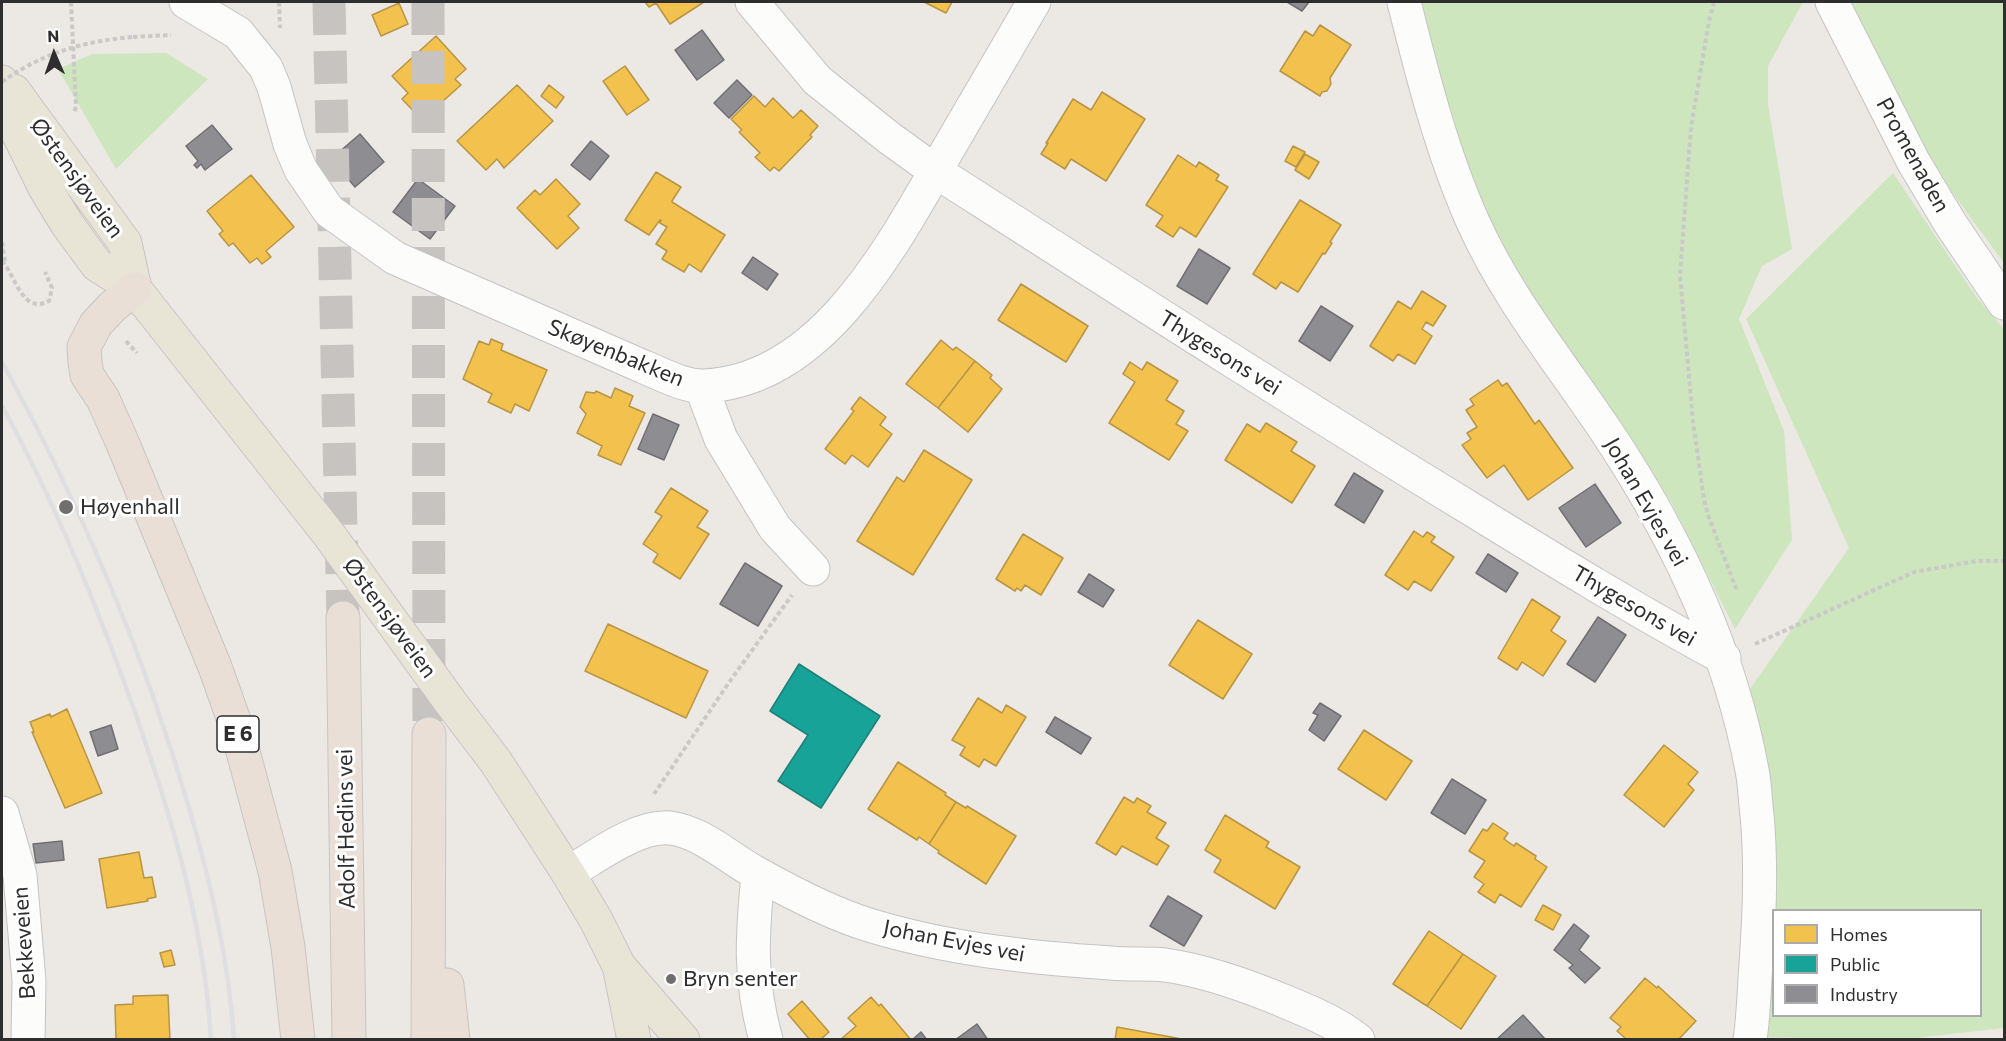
<!DOCTYPE html>
<meta charset="utf-8">
<style>
body{margin:0}
#map{position:relative;width:2006px;height:1041px;overflow:hidden;background:#ece8e4;font-family:Commissioner,sans-serif}
canvas{display:block}
.frame{position:absolute;inset:0;border:3px solid #2e2e2e;pointer-events:none}
.legend{position:absolute;left:1772px;top:909px;width:210px;height:108px;box-sizing:border-box;background:#fff;border:2px solid #ababab;margin:0;padding:8px 10px;list-style:none;font-size:18px;color:#2e2e2e}
.legend li{display:flex;align-items:center;gap:12px;height:30px}
.legend b{width:30px;border:2px solid #ababab}
.north{position:absolute;left:24px;top:24px;width:60px;height:60px;-webkit-text-stroke:4px #fff;paint-order:stroke;rotate:358deg;font-size:16px;font-weight:700;line-height:24px;text-align:center;color:#2e2e2e}
.north::after{content:'';display:block;margin:auto;width:21px;height:27px;background:#2e2e2e;clip-path:polygon(50% 0,100% 100%,50% 72%,0 100%)}
</style>
<div id="map">
<canvas width="2006" height="1041"></canvas>
<div class="frame"></div>
<ul class="legend">
<li><b style="height:16px;background:#f2c14e"></b>Homes</li>
<li><b style="height:16px;background:#17a398"></b>Public</li>
<li><b style="height:16px;background:#8d8d92"></b>Industry</li>
</ul>
<div class="north">N</div>
</div>
<script>
const context = document.querySelector('canvas').getContext('2d');
context.lineJoin = 'round';
function fillPath(path, color) {
  context.fillStyle = color;
  context.fill(path, 'evenodd');
}
function stroke(path, color, width, dash) {
  context.strokeStyle = color;
  context.lineWidth = width;
  context.lineCap = dash ? 'butt' : 'round';
  context.setLineDash(dash || []);
  context.stroke(path);
}
function label(font, color, halo, rows, align = 'center') {
  context.font = font + ' Commissioner,sans-serif';
  context.lineWidth = 6;
  context.setLineDash([]);
  context.textBaseline = 'middle';
  context.strokeStyle = halo;
  context.fillStyle = color;
  for (const [text, x, y, turn = 0] of rows) {
    context.save();
    context.translate(x, y);
    context.rotate((+turn || 0) * Math.PI / 180);
    context.textAlign = isNaN(turn) ? turn : align;
    if (halo) context.strokeText(text, 0, 0);
    context.fillText(text, 0, 0);
    context.restore();
  }
}
const green = new Path2D(`
 M1420 2H1803L1768 66V104L1792 249 1762 266 1739 319 1784 431 1792 540 1735 629 1671 502 1599 394 1545 321 1465 175Z
 M1843 2H2004V263L1926 157Z
 M166 53 208 79 116 169 58 69 92 54Z
 M1893 173 1977 298 2004 329V1028L1898 1040 1756 1037 1738 706 1849 548 1746 319ZM1774 910H1980V1016H1774Z`);
const homes = new Path2D(`
 M645 2H704L670 24 656 3 649 7Z
 M924 2H952L946 13Z
 M399 3 408 24 381 36 372 15Z
 M1320 25 1351 45 1330 78 1331 84 1327 91 1322 92 1320 96 1280 71 1305 31 1313 36Z
 M436 36 466 69 455 79 461 85 422 120 402 99 408 93 392 76Z
 M625 66 649 100 627 115 603 81Z
 M517 85 553 121 504 168 497 159 486 170 457 141Z
 M549 85 564 97 556 108 541 96Z
 M1102 92 1145 119 1106 181 1071 159 1065 169 1041 154 1048 143H1046L1073 99 1091 110Z
 M754 96 765 107 773 98 793 118 801 110 818 126 810 135 812 137 779 171 774 167 770 171 755 157 760 153 739 132 742 130 731 119Z
 M1293 146 1305 152 1296 167 1285 161Z
 M1305 154 1319 162 1309 179 1295 170Z
 M1178 155 1196 167 1199 162 1219 175 1216 180 1228 187 1196 237 1180 227 1173 237 1156 226 1163 216 1146 205Z
 M656 172 681 187 672 201V202L725 235 701 272 689 264 684 272 662 259 667 251 656 244 667 227 660 223 661 220H660L649 235 625 220Z
 M251 175 294 227 266 251 271 257 262 264 257 258 250 263 233 243 229 246 219 234 223 231 207 211Z
 M556 179 580 204 568 216 579 228 557 249 517 208 535 190 540 195Z
 M1300 200 1341 225 1330 242 1332 243 1325 254 1323 253 1298 292 1281 282 1276 289 1253 274Z
 M1021 284 1088 326 1066 362 998 320Z
 M1422 291 1446 306 1433 326 1426 322 1422 329 1432 336 1415 364 1398 354 1393 361 1370 346 1398 301 1411 309Z
 M491 339 503 344 501 350 547 370 529 411 515 404 511 413 488 402 492 394 463 379 479 341 489 345Z
 M941 340 953 350 956 347 975 361 938 408 906 384Z
 M975 361 992 375 990 378 1002 389 968 432 938 408Z
 M1130 362 1142 370 1147 362 1178 381 1166 400 1184 411 1176 424 1188 431 1169 460 1109 423 1135 382 1123 374Z
 M1498 380 1502 386 1507 383 1535 424 1539 420 1573 468 1528 500 1504 465 1487 478 1462 445 1471 439 1467 433 1477 427 1466 410 1474 405 1470 399Z
 M615 388 633 396 629 406 645 413 621 465 598 455 602 446 577 433 586 414 580 407 586 392 595 393 596 391 611 398Z
 M860 397 886 417 880 425 892 434 868 467 852 455 845 464 825 449 854 411 851 409Z
 M1266 423 1297 442 1291 451 1315 466 1292 503 1225 460 1247 424 1260 432Z
 M924 450 972 480 913 575 857 541 897 477 904 482Z
 M671 488 708 511 697 527 709 534 680 579 653 562 658 554 643 544 662 516 655 512Z
 M1414 531 1423 537 1427 532 1435 537 1431 542 1454 557 1431 591 1414 581 1408 590 1385 575Z
 M1023 534 1063 558 1041 595 1025 585 1021 591 1017 588 1015 591 996 579Z
 M1532 599 1560 617 1551 631 1566 641 1543 676 1522 662 1517 670 1498 658Z
 M1198 620 1252 654 1223 699 1169 665Z
 M608 624 708 671 686 718 585 671Z
 M978 698 1002 713 1006 705 1026 717 996 766 984 759 979 767 960 755 965 747 952 740Z
 M67 709 102 793 65 808 32 732H34L30 722 50 714 51 717Z
 M1364 730 1412 761 1386 800 1338 769Z
 M1664 745 1698 772 1688 784 1694 790 1664 827 1624 795Z
 M898 762 946 793 945 795 956 802 929 844 919 837 917 840 868 809Z
 M1124 797 1134 803 1137 798 1151 806 1147 812 1166 823 1156 838 1169 846 1157 865 1122 846 1116 855 1096 843Z
 M956 802 966 808 967 806 1016 836 986 884 938 853 939 851 929 844Z
 M1225 815 1269 842 1266 847 1300 867 1275 909 1214 872 1221 860 1205 850Z
 M1493 823 1508 833 1504 839 1514 846 1516 843 1536 856 1535 859 1547 867 1521 907 1500 894 1495 903 1478 892 1484 884 1474 877 1485 861 1469 851 1483 829 1487 831Z
 M139 852 144 878 152 877 156 897 147 899 148 901 107 908 99 859Z
 M1543 905 1561 915 1553 930 1535 920Z
 M1429 931 1463 954 1427 1006 1393 984Z
 M171 950 175 965 164 967 160 953Z
 M1463 954 1496 976 1461 1029 1427 1006Z
 M1645 978 1657 988 1658 986 1696 1021 1678 1040H1624L1625 1038 1617 1031 1621 1027 1610 1018Z
 M168 995 170 1040H108L116 1039 115 1005 133 1004V996Z
 M871 997 879 1006 881 1004 911 1040H840L856 1026 848 1018Z
 M802 1001 829 1032 820 1040H810L788 1014Z
 M1117 1027 1187 1040H1115Z`);
const public = new Path2D(`
 M799 664 880 716 821 808 778 781 808 735 770 711Z`);
const industry = new Path2D(`
 M1287 2H1309L1302 11Z
 M702 30 724 60 697 80 675 50Z
 M737 80 752 95 729 118 714 103Z
 M212 125 232 149 205 170 201 164 197 168 194 165 198 161 186 146Z
 M360 134 384 162 355 187 331 159Z
 M591 141 609 156 590 180 571 165Z
 M418 179 455 206 430 239 393 212Z
 M1199 249 1230 268 1207 304 1177 286Z
 M753 257 778 274 767 290 742 273Z
 M1321 306 1353 326 1330 361 1299 341Z
 M653 414 679 425 664 460 638 449Z
 M1354 473 1383 491 1364 523 1335 505Z
 M1595 484 1621 523 1586 547 1559 508Z
 M1488 554 1518 573 1506 592 1476 573Z
 M745 563 782 586 758 626 720 604Z
 M1089 574 1114 590 1103 607 1078 592Z
 M1598 617 1626 635 1595 682 1567 664Z
 M1320 703 1341 716 1324 741 1309 730 1318 715 1313 713Z
 M1055 717 1091 738 1081 754 1046 732Z
 M111 725 118 749 98 756 90 732Z
 M1452 779 1486 800 1465 834 1431 813Z
 M62 841 64 860 36 863 33 844Z
 M1168 896 1202 916 1184 946 1150 926Z
 M1574 924 1589 936 1579 950 1600 968 1585 983 1569 968 1573 965 1554 950Z
 M1523 1015 1546 1040H1496Z
 M977 1024 988 1040H955Z
 M921 1032 927 1040H912Z`);
const highwayTunnel = new Path2D(`
 M329 2 343 618
 M428 2 429 734`);
const path = new Path2D(`
 M71 2 76 106 74 114
 M279 2 280 28
 M1714 2 1709 21 1691 127 1680 275 1693 422 1704 499 1708 515 1737 591
 M133 37 171 35
 M2 242 5 263
 M2 261C16 276 22 315 49 301L52 288 45 272
 M126 341 137 353
 M1755 644 1914 572 1977 561H2004
 M654 794 730 681 792 595`);
const minor = new Path2D(`
 M186 2 238 33 266 68 274 87 290 144 301 170 329 211 395 258 644 367C662 374 684 387 704 386 824 381 894 242 947 151 976 101 1005 51 1034 2
 M752 2 817 80 888 137 935 171C1113 285 1290 399 1471 509 1554 560 1637 611 1724 658
 M1404 2C1422 74 1442 153 1473 222 1507 298 1560 362 1606 431 1675 534 1729 647 1752 770 1755 784 1755 800 1757 815 1762 869 1759 923 1755 978 1754 998 1753 1019 1750 1040
 M1832 2 1913 161 1950 223 2004 303
 M701 386 721 439 775 528 813 569
 M2 813 20 875 29 981 28 1040
 M568 873C596 857 637 825 670 828 702 832 730 859 758 874 792 893 833 914 869 925 947 949 1031 958 1111 963 1129 965 1147 963 1165 965 1208 971 1251 987 1291 1004 1315 1014 1338 1024 1358 1040
 M758 875C752 936 749 979 766 1040`);
const major = new Path2D(`
 M2 82 18 133 45 188 67 224 97 265 135 289 330 536 451 703 496 762 568 873 596 920 619 966 683 1040
 M14 91 125 243 135 289
 M620 970 634 1040`);
const highway = new Path2D(`
 M135 289 113 306 96 324 84 347 85 362 87 375 103 399 123 444 215 667 237 729 275 871 288 947 298 1040
 M343 618 349 1040
 M447 985 453 1040
 M428 1040 429 734`);
const rail = new Path2D(`
 M2 362C80 504 144 652 189 808 211 884 229 961 234 1040
 M2 406C50 493 89 586 123 679 165 794 204 916 211 1040`);
const pathBridge = new Path2D(`
 M2 82C42 53 84 41 133 37`);
const markers = [
 [66,507,8,"#706f6e"],
 [671,979,6,"#706f6e"]
];
const shields = [
 [238,734,42]
];
const shieldNames = [
 ["E 6",238,734]
];
const streetNames = [
 ["Promenaden",1913,155,61],
 ["Østensjøveien",77,178,54],
 ["Skøyenbakken",616,353,22],
 ["Thygesons vei",1220,353,32],
 ["Johan Evjes vei",1646,502,60],
 ["Thygesons vei",1634,606,30],
 ["Østensjøveien",390,618,54],
 ["Adolf Hedins vei",346,829,-91],
 ["Johan Evjes vei",954,941,11],
 ["Bekkeveien",24,943,-94]
];
const poiNames = [
 ["Høyenhall",80,507],
 ["Bryn senter",683,979]
];
fillPath(green, '#cee6be');
fillPath(homes, '#f2c14e');
stroke(homes, '#b79544', 1.5);
fillPath(public, '#17a398');
stroke(public, '#1e8078', 1.5);
fillPath(industry, '#8d8d92');
stroke(industry, '#707074', 1.5);
stroke(highwayTunnel, '#c6c3c0', 33, [33, 16]);
stroke(minor, '#c5c4c5', 35);
stroke(major, '#c6c5c4', 35);
stroke(highway, '#c6c5c4', 35);
stroke(path, '#c9c9c8', 4, [4.5, 3]);
stroke(minor, '#fcfcfb', 33);
stroke(major, '#e8e4d6', 33);
stroke(highway, '#eadfd6', 33);
stroke(rail, '#dfdfe1', 4.5);
stroke(pathBridge, '#c9c9c8', 4, [4.5, 3]);
for (const [x, y, r, color] of markers) {
  const dot = new Path2D();
  dot.arc(x, y, r, 0, 2 * Math.PI);
  context.fillStyle = color;
  context.fill(dot);
  stroke(dot, '#fff', 2);
}
for (const [x, y, w] of shields) {
  const box = new Path2D();
  box.roundRect(x - w / 2, y - 18, w, 36, 4.5);
  context.fillStyle = '#fff';
  context.fill(box);
  stroke(box, '#2e2e2e', 1.5);
}
label('bold 21px', '#2e2e2e', null, shieldNames);
label('22px', '#2e2e2e', '#fff', streetNames);
label('22px', '#2e2e2e', '#fff', poiNames, 'left');
</script>
